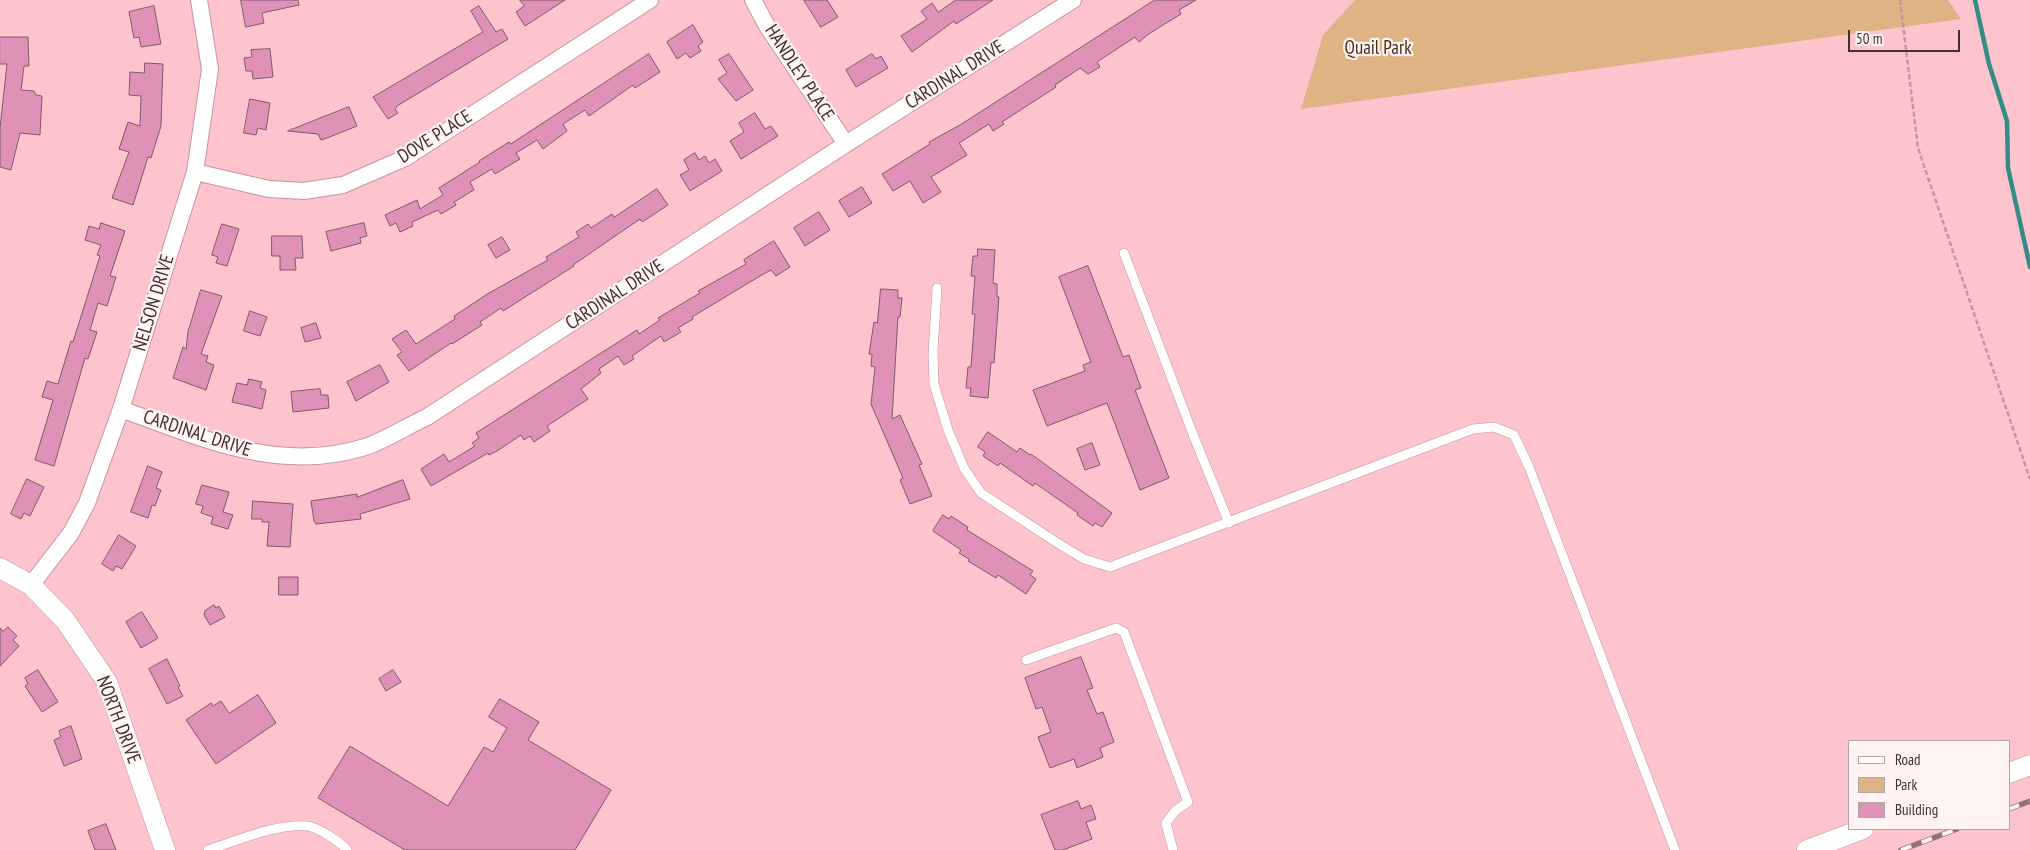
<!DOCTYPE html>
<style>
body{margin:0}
#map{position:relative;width:2030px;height:850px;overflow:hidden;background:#fdc4cd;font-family:"PT Sans Narrow",sans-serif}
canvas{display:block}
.legend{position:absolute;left:1848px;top:740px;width:162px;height:90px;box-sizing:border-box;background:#fff3f4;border:1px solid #b5a5a7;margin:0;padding:6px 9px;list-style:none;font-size:15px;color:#452f33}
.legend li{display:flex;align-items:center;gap:10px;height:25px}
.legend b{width:25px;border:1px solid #b5a5a7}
.scale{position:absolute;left:1848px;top:30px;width:112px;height:22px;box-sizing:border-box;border:2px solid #452f33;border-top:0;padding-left:6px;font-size:15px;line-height:18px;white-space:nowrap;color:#452f33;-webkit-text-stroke:4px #fff3f4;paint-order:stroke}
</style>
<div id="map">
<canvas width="2030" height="850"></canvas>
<ul class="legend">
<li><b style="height:6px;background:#fff"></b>Road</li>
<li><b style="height:14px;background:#dfb485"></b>Park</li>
<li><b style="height:14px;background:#df91b8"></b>Building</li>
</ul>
<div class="scale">50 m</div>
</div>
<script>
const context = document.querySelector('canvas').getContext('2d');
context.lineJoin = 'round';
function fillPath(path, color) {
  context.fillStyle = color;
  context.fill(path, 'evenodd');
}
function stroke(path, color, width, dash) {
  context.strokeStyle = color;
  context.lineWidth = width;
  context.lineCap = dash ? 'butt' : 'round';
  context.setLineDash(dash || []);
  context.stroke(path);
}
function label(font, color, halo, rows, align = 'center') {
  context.font = font + ' "PT Sans Narrow",sans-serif';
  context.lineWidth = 4.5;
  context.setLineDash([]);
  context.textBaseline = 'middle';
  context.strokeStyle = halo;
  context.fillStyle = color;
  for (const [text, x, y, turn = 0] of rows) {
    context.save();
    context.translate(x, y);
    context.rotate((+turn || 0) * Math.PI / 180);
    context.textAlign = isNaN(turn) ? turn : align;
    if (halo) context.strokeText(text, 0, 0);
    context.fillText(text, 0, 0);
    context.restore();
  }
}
const green = new Path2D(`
 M1355 0H1948L1961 19 1301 109 1323 35Z`);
const stream = new Path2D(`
 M1975 0 1989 64 2007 121 2008 168 2030 267`);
const building = new Path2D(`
 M241 0H298L299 5 262 13 264 23 246 27Z
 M520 0H565L525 26 516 12 524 6Z
 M804 0H827L838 17 821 27Z
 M956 0H993L956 24 954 21 912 52 901 36 927 19 921 11 932 3 938 12Z
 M1155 0H1196L1179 10 1181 14 1150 33 1139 42 1135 37 1097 62 1100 67 1088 74 1080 68 1055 85 1056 87 1002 122 1004 124 993 131 989 124 959 143 967 155 931 177 941 192 923 203 910 181 893 191 882 174 930 144 929 142 960 125Z
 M154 6 161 44 141 47 139 37 134 38 129 12Z
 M479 6 496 32 502 29 508 39 397 106 395 109 398 113 388 119 373 97 483 32 471 11Z
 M693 25 703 42 698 46 701 51 690 58 686 53 677 59 667 42Z
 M0 37H28L29 66H24L21 90 34 91 36 95 42 96 40 135 20 133 11 170 0 167V128L7 64H0Z
 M270 49 273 77 253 79 252 71H246L244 58 252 57 251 50Z
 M649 54 660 72 635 88 633 85 589 116 585 110 563 124 567 131 543 149 537 140 516 153 520 159 495 174 492 169 470 182 474 190 454 202 456 205 441 214 438 210 412 222 413 226 400 232 396 223 390 226 385 215 417 200 420 209 443 195 439 188 480 162 479 161 509 142 510 144Z
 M729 54 753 90 736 101 718 79 727 73 719 60Z
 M872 54 876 59 881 56 888 68 856 87 846 70Z
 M145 63 163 64 161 126 151 158 148 157 133 205 112 198 129 152 119 149 128 122 140 126 141 96 129 95 130 72 144 73Z
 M250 99 270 103 266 130 258 128 256 135 244 133Z
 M349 107 357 126 327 138 321 140 318 134 288 131Z
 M755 113 765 129 771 126 778 136 741 159 730 141 744 132 739 123Z
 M695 153 699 160 705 156 709 163 715 159 722 171 690 191 680 175 689 170 684 160Z
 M862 187 872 203 849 217 839 201Z
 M657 189 668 205 642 222 640 219 573 265 574 266 503 311 501 308 480 322 482 325 452 344 451 343 409 371 397 355 402 352 392 339 406 330 416 344 455 319 454 316 489 293 548 260 546 257 579 237 576 232 588 224 591 228 612 214 614 217Z
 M819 212 830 230 805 246 794 228Z
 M101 223 125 231 110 276 116 277 107 306 98 303 90 330 97 332 88 359 85 358 54 466 35 460 53 400 42 397 47 381 58 384 71 341 73 342 100 256 97 255 101 245 85 240 89 226 99 229Z
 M364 223 367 236 360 238 361 243 331 251 326 232Z
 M222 224 239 229 227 266 216 263 218 257 212 255Z
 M272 236H302L303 258H295L296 270H280V256H272Z
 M502 237 510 250 496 258 488 245Z
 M774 241 790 267 776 276 771 270 760 276 692 317 693 319 678 328 681 332 664 342 661 336 632 356 634 359 624 365 618 356 599 369 601 373 581 389 588 399 547 426 550 431 534 442 530 436 524 440 521 435 497 451 489 455 488 453 431 486 421 469 444 454 449 462 475 446 472 443 479 438 476 433 637 330 639 334 660 320 658 318 700 293 698 291 746 264 744 260Z
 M978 249 995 250 993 283 997 284V297H999L994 363 991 362 988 398 970 396 971 388H966L968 367H971L975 314H972L975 276H971L973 256H977Z
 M1088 266 1123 357 1129 355 1141 388 1135 390 1169 478 1140 490 1107 403 1047 426 1033 390 1085 371 1083 365 1091 362 1059 277Z
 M881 289 898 290V298H902L900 317H898L892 419 900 415 922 464 919 465 932 496 910 504 900 480 903 478 871 404 875 367 871 366 872 354H869L874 322 877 323Z
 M201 290 222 296 201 354 208 356 206 362 214 365 206 390 173 378 183 347 186 349 188 332Z
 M250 311 267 317 260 336 244 331Z
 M316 323 321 338 305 342 301 328Z
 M380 365 389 382 356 401 347 382Z
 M249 379 262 382 260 388 266 390 262 409 232 402 237 383 247 385Z
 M320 389 321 395H328L329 408 293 412 291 392Z
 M988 432 1017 452 1020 448 1030 455 1031 454 1112 513 1102 527 1095 523 1093 526 1077 515 1078 513 1035 483 1033 486 1000 463 998 466 983 456 985 452 978 447Z
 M1092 443 1100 465 1085 470 1077 449Z
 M148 466 162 472 156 488 161 490 155 506 152 505 148 518 131 512Z
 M27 479 44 487 30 516 24 513 21 519 11 514Z
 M403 480 410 499 360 514 361 519 316 524 314 521 311 501 357 494V497Z
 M202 485 229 492 223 512 233 515 228 529 211 524 213 517 201 513 203 506 196 504Z
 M253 501 293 504 290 547 267 546 269 522H262V519H252Z
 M943 515 949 519 951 516 968 527 967 530 1033 571 1030 575 1036 579 1026 594 998 575 996 578 968 561 969 559 959 553 961 550 933 531Z
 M119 535 136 546 122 569 116 566 113 571 102 564Z
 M279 577H298V595H279Z
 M214 605 216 608 219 606 225 617 210 625 204 615 205 611Z
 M142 612 158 638 141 648 126 622Z
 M8 627 17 636 13 640 19 646 0 666V628L3 631Z
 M1081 657 1093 688 1087 690 1097 714 1103 712 1114 742 1100 748 1103 757 1077 768 1074 759 1050 768 1038 737 1051 732 1042 707 1036 709 1025 678Z
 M167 659 180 686 178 687 183 696 167 704 149 669Z
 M38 670 58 702 42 712 25 686 28 684 25 678Z
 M393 670 401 682 386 691 379 679Z
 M258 695 276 723 216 764 186 720 211 703 213 706 221 701 229 713Z
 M500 699 539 722 528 740 611 790 575 850H405L318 798 350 746 448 806 484 747 493 752 507 728 489 717Z
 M71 726 82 759 64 766 54 740 61 737 59 731Z
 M1078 801 1081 809 1091 805 1096 819 1086 822 1092 839 1063 850H1055L1041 815Z
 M106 824 116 850H95L88 831Z`);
const path = new Path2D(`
 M1900 0 1918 148 2030 479`);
const service = new Path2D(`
 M1124 253 1194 437 1229 523
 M937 288 933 353 934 384 948 430 964 468 981 493 1059 544 1084 559 1110 567 1473 429 1494 427 1514 435 1529 467 1675 850
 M1026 660 1116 628 1124 632 1188 802 1175 811 1166 823 1173 850
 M208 850C237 841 277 823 307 826 318 827 340 842 347 850`);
const minor = new Path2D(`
 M753 0 767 26 846 144
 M195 172 269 189 304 191 343 185 405 158 650 0
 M121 409C201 438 279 474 365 447 386 440 407 426 427 417L846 144 1073 0
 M31 585 71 533 87 503 121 409 195 172 210 69 199 0`);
const tertiary = new Path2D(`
 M0 568 31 585 65 620 107 682 165 850
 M2009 773 2030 765
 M1807 850 1863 829`);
const rail = new Path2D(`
 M2009 809 2030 801
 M1901 850 1957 829`);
const parkNames = [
 ["Quail Park",1378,49]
];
const streetNames = [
 ["HANDLEY PLACE",799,73,57],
 ["CARDINAL DRIVE",955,75,-32],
 ["DOVE PLACE",435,137,-32],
 ["CARDINAL DRIVE",615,295,-33],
 ["NELSON DRIVE",154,303,-73],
 ["CARDINAL DRIVE",197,434,18],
 ["NORTH DRIVE",118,720,69]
];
fillPath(green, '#dfb485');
stroke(stream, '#338c85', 4.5);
fillPath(building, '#df91b8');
stroke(building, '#83576d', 1);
stroke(service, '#c8939b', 10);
stroke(minor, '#c8939b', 18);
stroke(tertiary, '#c8939b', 21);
stroke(path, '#c4969d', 2.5, [5, 2.5]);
stroke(service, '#fff', 9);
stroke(minor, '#fff', 16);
stroke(tertiary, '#fff', 20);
stroke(rail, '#946f75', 5.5);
stroke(rail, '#fff3f4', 4, [11]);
label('19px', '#462e12', '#fff3f4', parkNames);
label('19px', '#452f33', '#fff3f4', streetNames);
</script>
